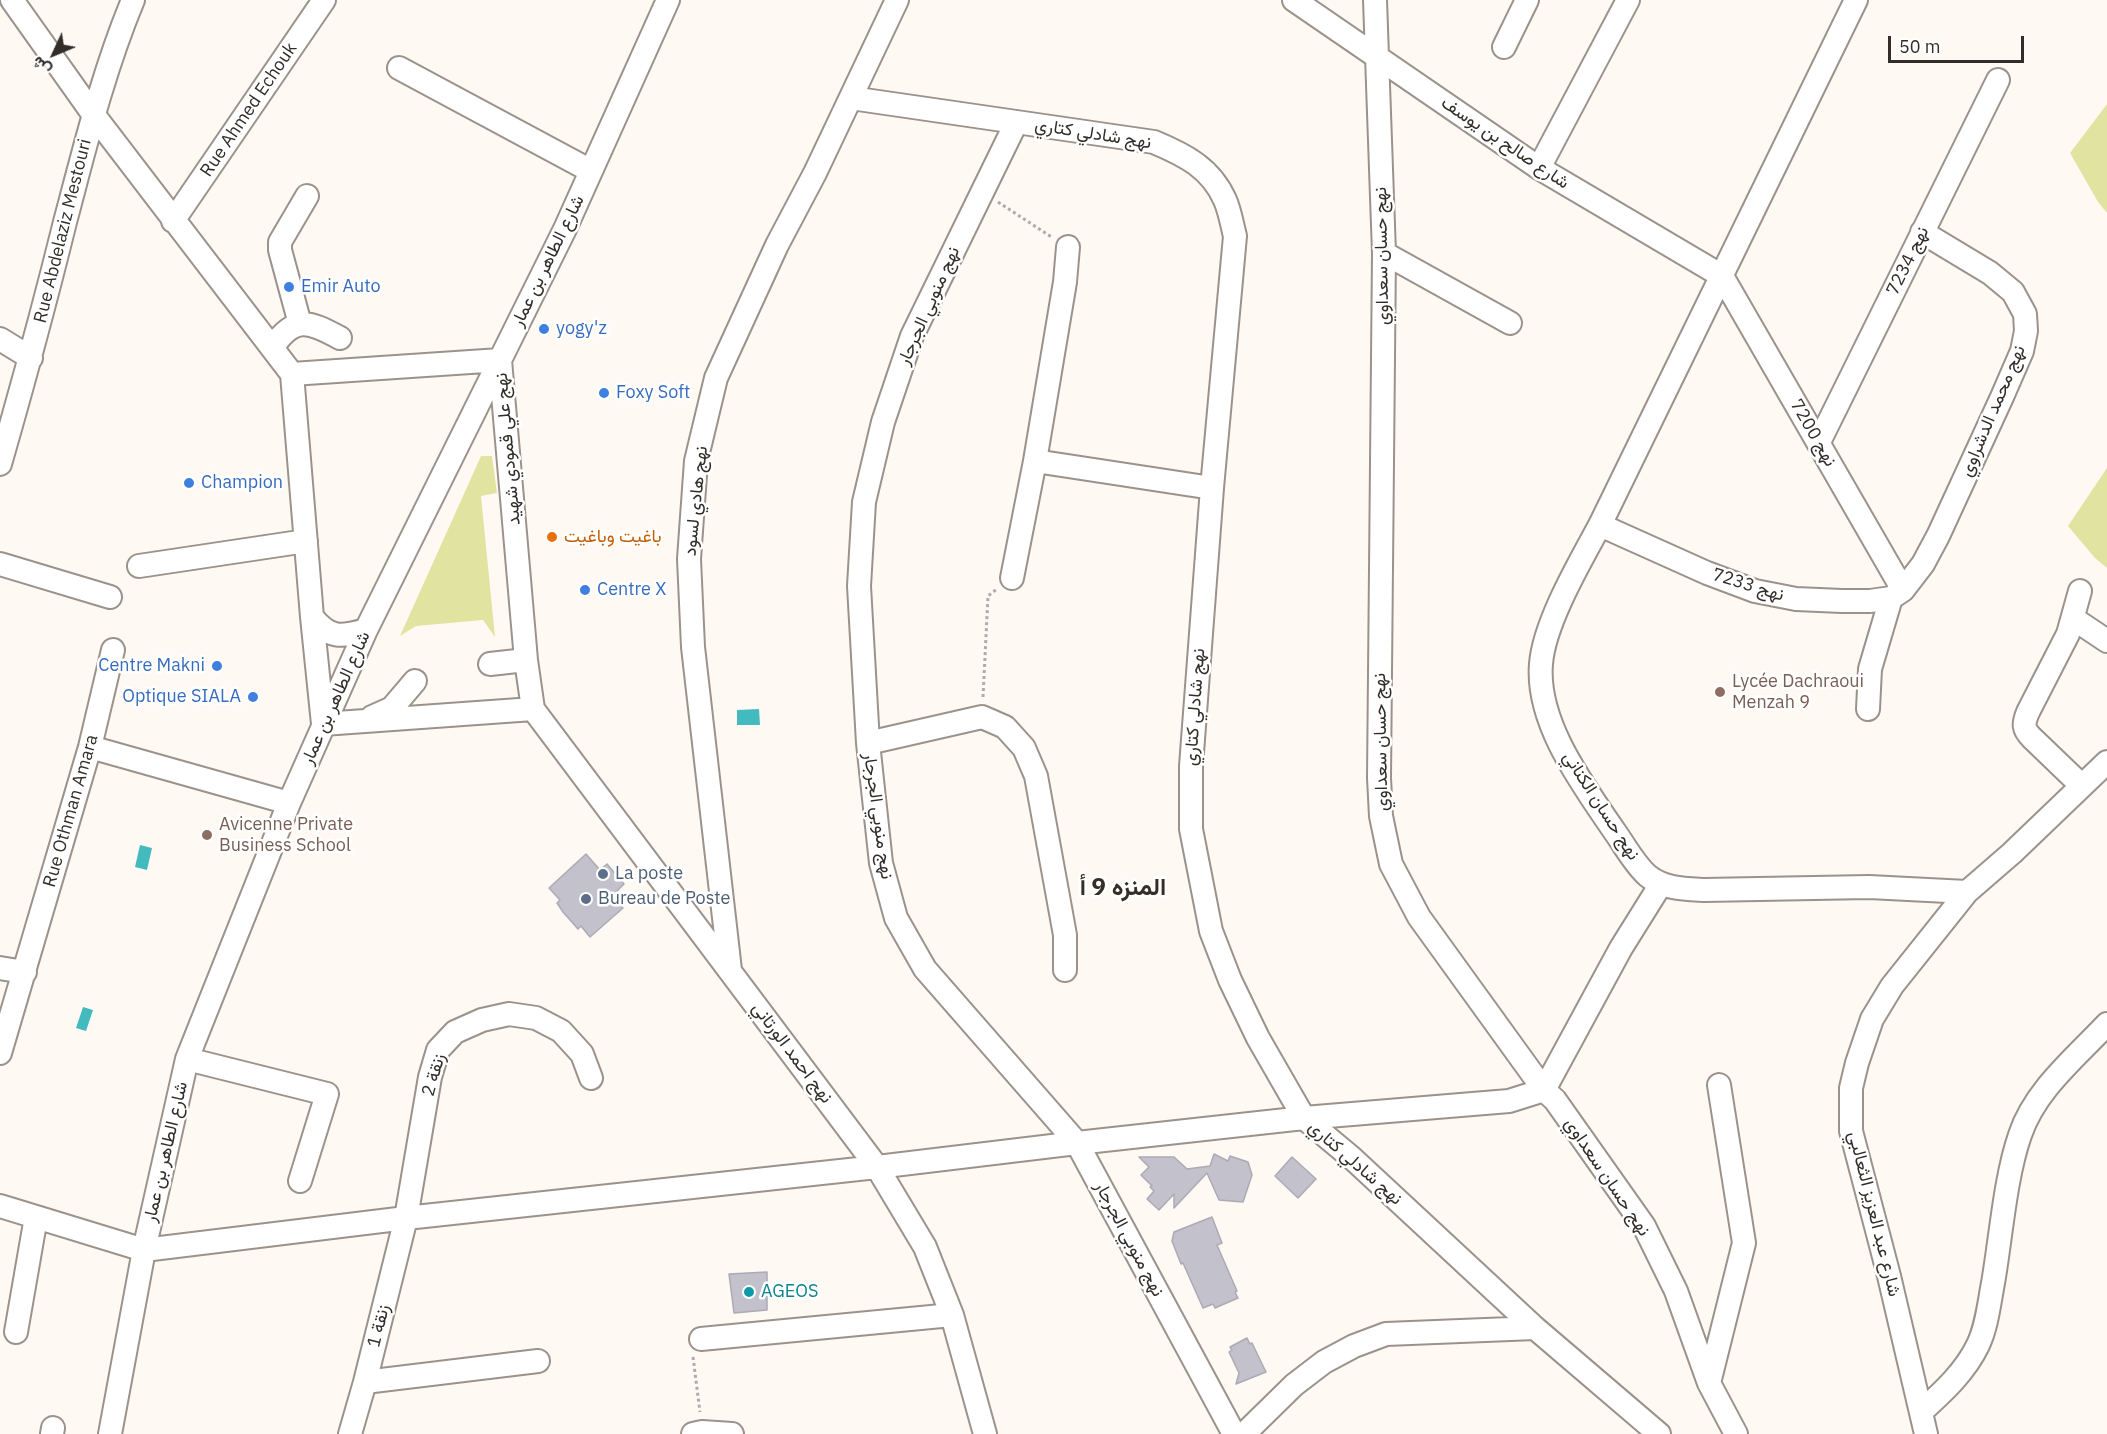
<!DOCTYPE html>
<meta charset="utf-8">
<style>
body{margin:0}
#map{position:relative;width:2107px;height:1434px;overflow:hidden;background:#fff9f4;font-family:"IBM Plex Sans",Vazirmatn,sans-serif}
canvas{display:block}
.north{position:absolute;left:24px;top:24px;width:60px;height:60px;-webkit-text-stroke:4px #fff;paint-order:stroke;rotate:226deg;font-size:16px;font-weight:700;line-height:24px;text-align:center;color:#312d2a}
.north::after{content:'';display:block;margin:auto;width:21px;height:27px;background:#312d2a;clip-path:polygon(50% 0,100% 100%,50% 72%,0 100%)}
.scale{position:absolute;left:1888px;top:36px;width:136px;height:27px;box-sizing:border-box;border:3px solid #312d2a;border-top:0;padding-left:8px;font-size:18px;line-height:21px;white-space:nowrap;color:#312d2a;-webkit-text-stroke:4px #fff;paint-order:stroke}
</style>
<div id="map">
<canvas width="2107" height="1434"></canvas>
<div class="north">ش</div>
<div class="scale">50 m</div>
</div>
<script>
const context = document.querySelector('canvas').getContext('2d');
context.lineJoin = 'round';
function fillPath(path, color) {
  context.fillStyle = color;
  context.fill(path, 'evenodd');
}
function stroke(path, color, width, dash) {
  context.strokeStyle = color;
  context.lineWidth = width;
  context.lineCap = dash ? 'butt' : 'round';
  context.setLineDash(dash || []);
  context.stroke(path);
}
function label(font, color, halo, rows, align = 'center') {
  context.font = font + ' "IBM Plex Sans",Vazirmatn,sans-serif';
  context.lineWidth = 5;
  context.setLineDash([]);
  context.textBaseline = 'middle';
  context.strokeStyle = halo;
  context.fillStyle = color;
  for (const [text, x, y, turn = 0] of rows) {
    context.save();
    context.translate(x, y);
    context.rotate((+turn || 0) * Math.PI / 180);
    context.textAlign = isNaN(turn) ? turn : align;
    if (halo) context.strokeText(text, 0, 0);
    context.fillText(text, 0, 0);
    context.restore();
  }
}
const green = new Path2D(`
 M2107 104V213L2098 202 2070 153Z
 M481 456H492L497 493 481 496 495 637 483 620 416 626 400 636Z
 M2107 468V568L2095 558 2068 526Z`);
const water = new Path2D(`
 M759 709 760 725H737V710Z
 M140 845 152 848 147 870 135 867Z
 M83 1007 93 1010 86 1031 76 1028Z`);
const building = new Path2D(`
 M586 854 600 870 607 864 624 884 616 892 620 896 615 900 623 908 590 937 581 926 578 929 563 912 557 903 560 900 549 888Z
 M1214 1154 1228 1161 1230 1156 1248 1162 1252 1175 1243 1202 1219 1200 1207 1173 1174 1208V1194L1159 1210 1147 1199 1154 1191 1150 1187 1152 1186 1141 1175 1149 1167 1139 1157H1174L1187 1169 1210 1166Z
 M1292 1157 1316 1179 1298 1198 1275 1176Z
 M1212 1217 1222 1243 1217 1245 1237 1291 1235 1292 1238 1298 1215 1308 1213 1304 1203 1308 1183 1263 1181 1264 1172 1241 1174 1232Z
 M767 1272V1310L734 1313 729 1274Z
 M1247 1338 1250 1344 1252 1343 1266 1372 1236 1384 1239 1373 1229 1352 1232 1350 1230 1347Z`);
const path = new Path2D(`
 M998 202 1053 238
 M983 697 988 596 997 589
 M693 1357 700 1412`);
const minor = new Path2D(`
 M12 0 93 114 292 374 312 617 323 724 533 709
 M1294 0 1539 168 1722 276 1903 590
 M1375 0 1384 253 1379 778 1381 816 1391 864 1419 917 1544 1090 1555 1100 1644 1226 1676 1291 1709 1383 1736 1434
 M1856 0 1600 525C1580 562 1544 623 1541 664 1536 723 1583 785 1615 832 1625 846 1635 865 1648 876 1664 889 1685 889 1704 890L1869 887 1967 892
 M1504 47 1527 0
 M399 68 591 171
 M851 98 1154 142C1185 155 1211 168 1225 200 1230 211 1232 225 1235 236L1212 488 1191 766V829L1211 931 1230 980 1258 1038 1304 1118 1352 1158 1535 1328 1659 1434
 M1016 123 912 336 883 422 864 502 859 586 868 743 881 863 896 918 925 969 1077 1143 1234 1434
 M1539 168 1628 0
 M173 221 324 0
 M1384 253 1510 323
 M300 324 280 250V242L307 196
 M0 339 31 358
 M272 348C294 315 309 321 340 338
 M292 374 500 360 526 660 533 709 877 1167 925 1247 952 1315 985 1434
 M1819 442 1998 80
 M1035 461 1212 488
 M0 464C23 384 45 303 65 222 85 147 103 72 133 0
 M1600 525 1707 573 1755 591 1796 599 1842 601H1870L1891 598 1903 590 1923 564 1938 536 2002 397 2022 351 2026 331 2025 314 2013 292 1990 273 1922 232
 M0 564 110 597
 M139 566 306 541
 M1012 578 1035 461 1065 282 1068 247
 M2080 591 2068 634 2028 712C2023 724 2023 729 2032 738L2082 786
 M312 617C330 639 340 637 366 630
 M2074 619 2107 641
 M490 664 526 660
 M1868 709 1870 669 1891 598
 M372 717 392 708 415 681
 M868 743 982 717 1005 727 1024 748 1036 776 1065 935V970
 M90 747 289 803
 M0 968 25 972
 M730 970 693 647 689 559 696 461 716 378 777 245 815 173 897 0
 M0 1053 90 747 113 650
 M187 1059 327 1094 300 1181
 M0 1206 144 1250 406 1218 877 1167 1077 1143 1304 1118 1509 1101 1544 1090 1621 948 1661 884
 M16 1332 36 1217
 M701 1339 952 1315
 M365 1382 538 1361
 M1709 1383 1744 1243 1719 1085
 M1922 1411C1943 1392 1965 1372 1978 1345 1987 1326 1989 1304 1993 1283 2001 1237 2005 1178 2020 1135 2035 1090 2076 1057 2107 1024
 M52 1434 53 1428
 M110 1434 144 1250 187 1059 289 803 366 630 565 229 668 0
 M350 1434 365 1382 406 1218 430 1077 438 1050 455 1032 482 1020 509 1014 536 1018 561 1031 582 1054 591 1078
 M693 1434 702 1432 732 1434
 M1244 1434 1294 1385 1324 1362 1354 1346 1386 1334 1535 1328
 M1926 1434 1889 1276 1851 1131V1088L1857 1063 1872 1019 1892 986 1967 892 2012 853 2107 762`);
const markers = [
 [289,287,6,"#3f7fe0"],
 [544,329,6,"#3f7fe0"],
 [604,393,6,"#3f7fe0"],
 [189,483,6,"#3f7fe0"],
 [552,537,6,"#e8710a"],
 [585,590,6,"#3f7fe0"],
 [217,666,6,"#3f7fe0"],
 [1720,692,6,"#8d6e63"],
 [253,697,6,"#3f7fe0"],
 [207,835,6,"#8d6e63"],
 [603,874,6,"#5c6f8a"],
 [586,899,6,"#5c6f8a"],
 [749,1292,6,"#0f9aa8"]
];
const streetNames = [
 ["Rue Ahmed Echouk",249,110,-56],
 ["نهج شادلي كتاري",1093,134,9],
 ["شارع صالح بن يوسف",1505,143,34],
 ["Rue Abdelaziz Mestouri",63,231,-76],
 ["نهج حسان سعداوي",1382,256,-91],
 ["شارع الطاهر بن عمار",548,261,-64],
 ["نهج 7234",1908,261,-64],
 ["نهج منوبي الجرجار",929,306,-66],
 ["نهج محمد الدشراوي",1993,411,-67],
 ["نهج 7200",1813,433,60],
 ["نهج علي قمودي شهيد",508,449,-95],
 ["نهج هادي لسود",696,501,-84],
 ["نهج 7233",1748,585,17],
 ["شارع الطاهر بن عمار",336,698,-66],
 ["نهج شادلي كتاري",1195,707,-86],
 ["نهج حسان سعداوي",1381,742,-91],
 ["نهج حسان الكناني",1601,806,57],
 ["Rue Othman Amara",71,811,-74],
 ["نهج منوبي الجرجار",878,816,82],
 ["نهج احمد الورتاني",792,1053,53],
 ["زنقة 2",434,1075,-74],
 ["شارع الطاهر بن عمار",166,1152,-77],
 ["نهج شادلي كتاري",1355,1163,41],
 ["نهج حسان سعداوي",1607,1177,56],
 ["شارع عبد العزيز الثعالبي",1874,1214,76],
 ["نهج منوبي الجرجار",1129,1239,62],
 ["زنقة 1",379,1326,-76]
];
const shopNames = [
 ["Emir Auto",301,287],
 ["yogy'z",556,329],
 ["Foxy Soft",616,393],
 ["Champion",201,483],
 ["Centre X",597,590],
 ["Centre Makni",205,666,"right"],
 ["Optique SIALA",241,697,"right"]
];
const foodNames = [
 ["باغيت وباغيت",564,537]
];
const educationNames = [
 ["Lycée Dachraoui",1732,682],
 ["Menzah 9",1732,703],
 ["Avicenne Private",219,825],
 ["Business School",219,846]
];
const serviceNames = [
 ["La poste",615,874],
 ["Bureau de Poste",598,899]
];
const cultureNames = [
 ["AGEOS",761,1292]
];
const districtNames = [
 ["المنزه 9 أ",1123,888]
];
fillPath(green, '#e0e4a0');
fillPath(water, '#43bbbe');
fillPath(building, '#c3c1cc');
stroke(building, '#acaab4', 1.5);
stroke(minor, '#9b928b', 26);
stroke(path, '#b0aba6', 3, [3, 3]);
stroke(minor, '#fff', 22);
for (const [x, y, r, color] of markers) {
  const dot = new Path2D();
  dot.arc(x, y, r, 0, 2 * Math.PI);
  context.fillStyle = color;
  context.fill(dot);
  stroke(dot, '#fff', 2);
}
label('18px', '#312d2a', '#fff', streetNames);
label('18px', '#366cbe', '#fff', shopNames, 'left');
label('18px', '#c56008', '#fff', foodNames, 'left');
label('18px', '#785e54', '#fff', educationNames, 'left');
label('18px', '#4e5e75', '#fff', serviceNames, 'left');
label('18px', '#0d838f', '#fff', cultureNames, 'left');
label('bold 24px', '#352d27', '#fff', districtNames);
</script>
